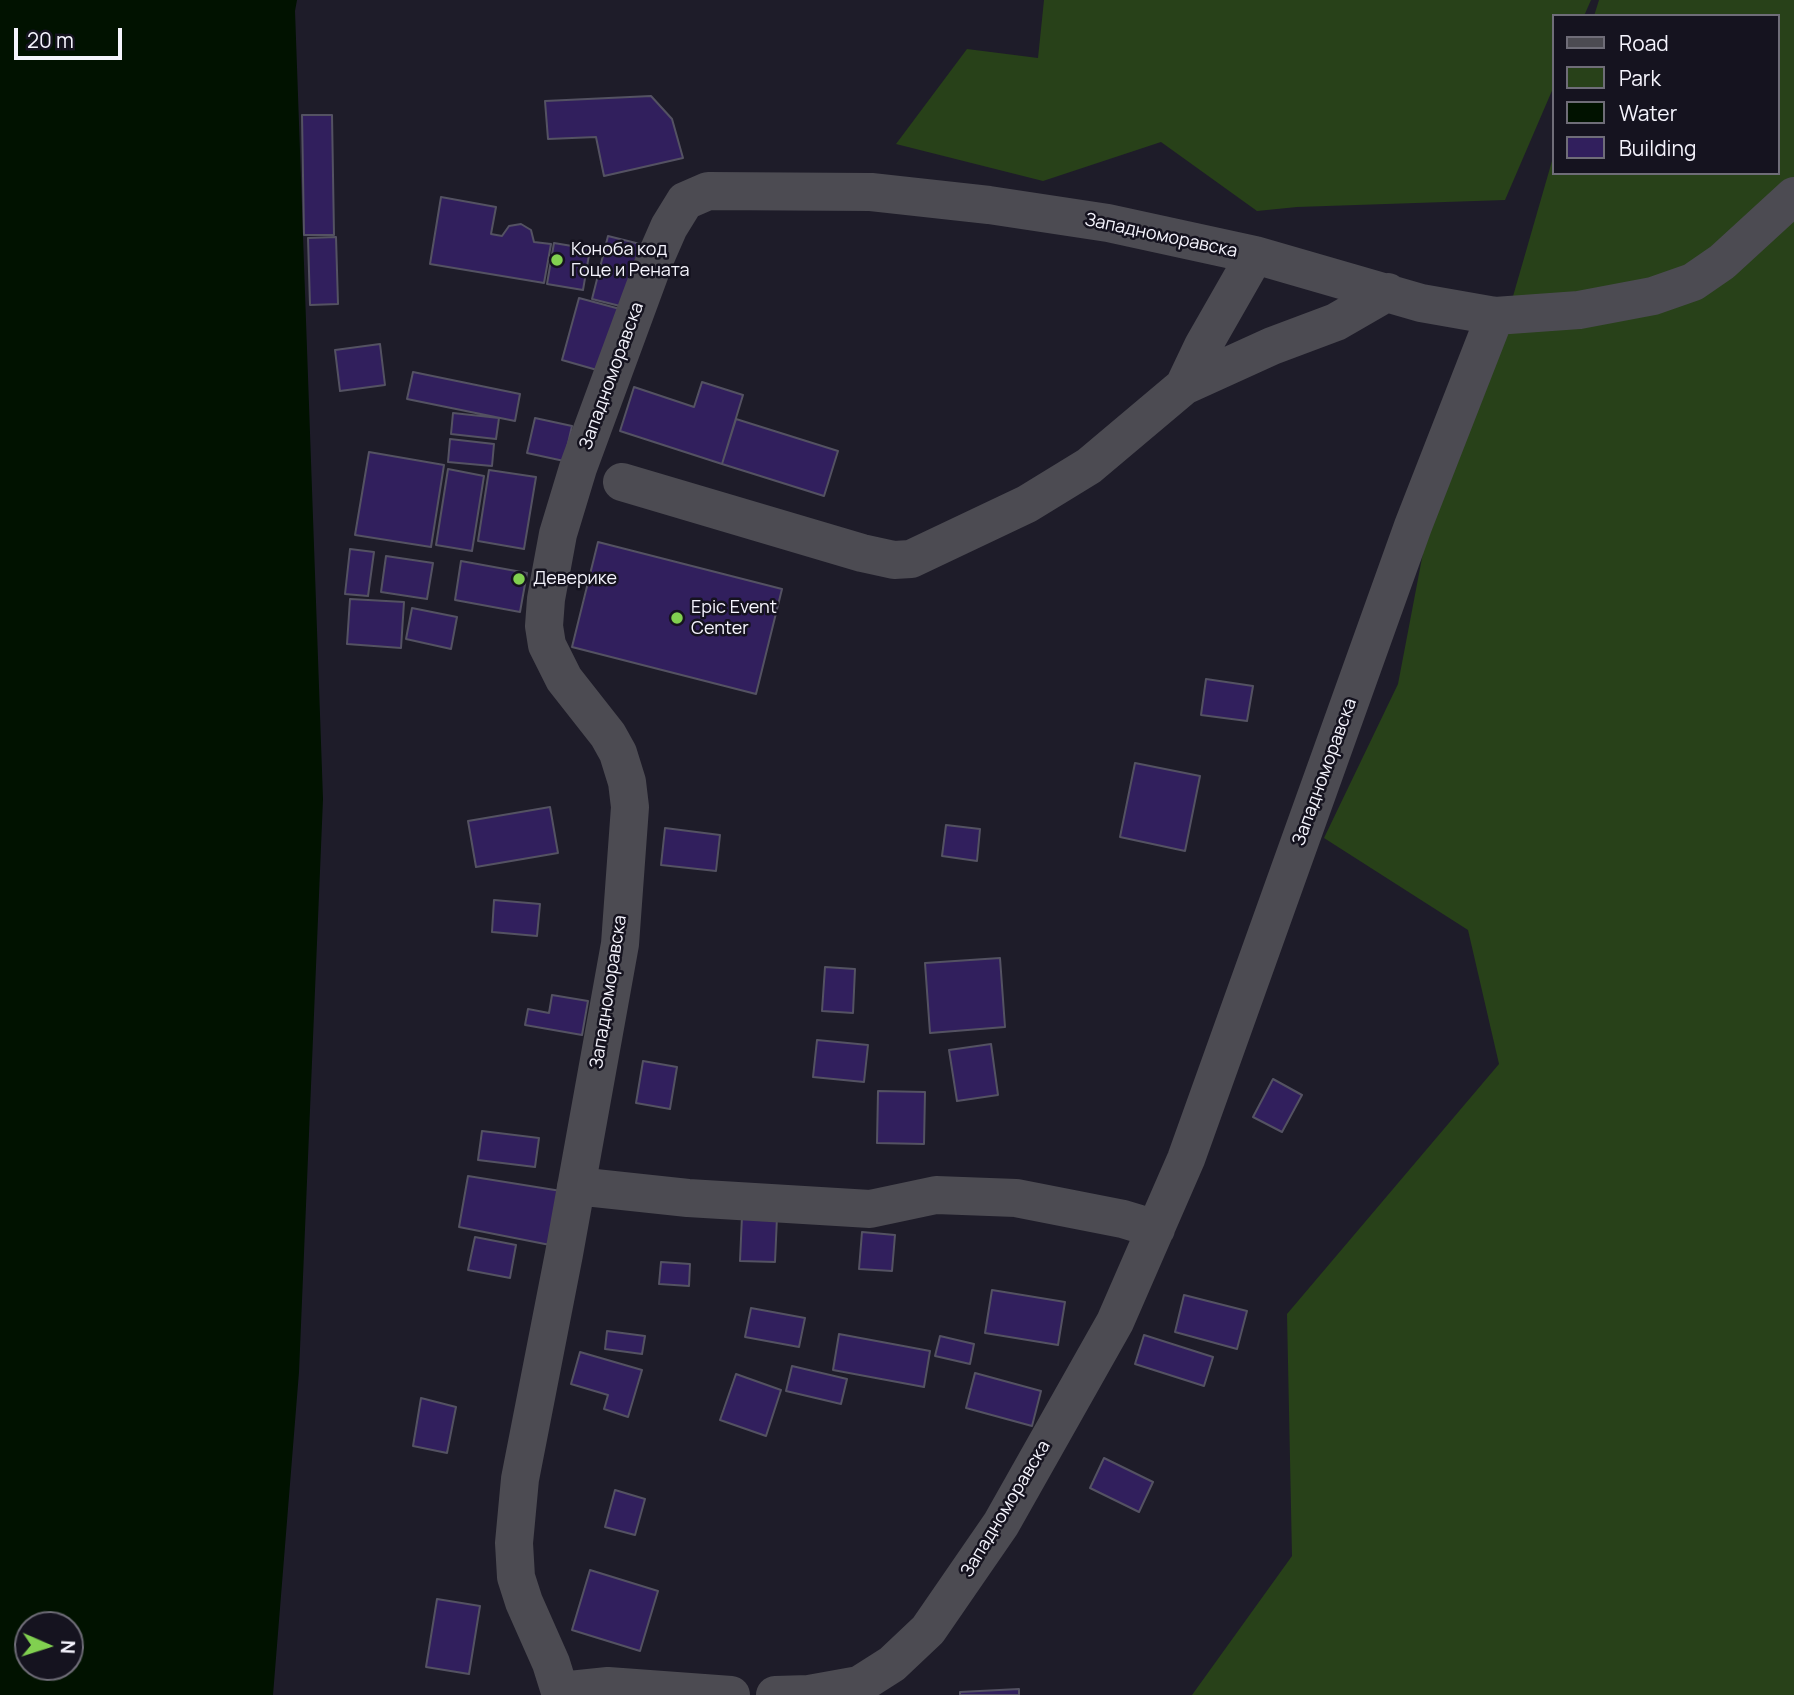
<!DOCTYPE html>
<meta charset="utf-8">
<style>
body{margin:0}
#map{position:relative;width:1794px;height:1695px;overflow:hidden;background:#1e1c29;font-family:Manrope,sans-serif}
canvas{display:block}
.legend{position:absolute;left:1552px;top:14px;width:228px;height:161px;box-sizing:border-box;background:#15131f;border:2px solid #6f6d78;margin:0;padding:9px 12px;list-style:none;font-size:21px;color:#f5f4fd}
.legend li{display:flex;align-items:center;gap:14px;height:35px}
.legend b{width:35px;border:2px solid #6f6d78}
.north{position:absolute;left:14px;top:1611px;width:70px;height:70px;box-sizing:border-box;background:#15131f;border:2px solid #6f6d78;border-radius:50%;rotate:93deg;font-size:19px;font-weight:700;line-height:28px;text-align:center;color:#f5f4fd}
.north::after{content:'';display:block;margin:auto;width:24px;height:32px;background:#81d050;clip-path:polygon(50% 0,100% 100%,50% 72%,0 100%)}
.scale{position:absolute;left:14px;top:28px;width:108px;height:32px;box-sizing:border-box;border:4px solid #f5f4fd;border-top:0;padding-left:9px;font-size:21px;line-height:24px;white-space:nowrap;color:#f5f4fd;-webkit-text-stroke:5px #15131f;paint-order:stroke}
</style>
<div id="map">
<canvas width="1794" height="1695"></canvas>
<ul class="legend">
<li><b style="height:9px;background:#4c4b52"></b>Road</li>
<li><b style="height:19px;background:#284119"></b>Park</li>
<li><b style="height:19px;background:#011200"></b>Water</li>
<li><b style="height:19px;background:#311f5d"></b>Building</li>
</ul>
<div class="north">N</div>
<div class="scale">20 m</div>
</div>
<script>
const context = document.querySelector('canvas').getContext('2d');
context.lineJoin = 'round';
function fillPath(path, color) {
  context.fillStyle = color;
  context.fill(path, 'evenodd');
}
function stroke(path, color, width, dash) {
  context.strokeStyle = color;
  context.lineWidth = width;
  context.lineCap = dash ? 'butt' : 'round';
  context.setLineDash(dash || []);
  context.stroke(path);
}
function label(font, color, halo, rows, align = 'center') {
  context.font = font + ' Manrope,sans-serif';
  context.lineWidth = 5;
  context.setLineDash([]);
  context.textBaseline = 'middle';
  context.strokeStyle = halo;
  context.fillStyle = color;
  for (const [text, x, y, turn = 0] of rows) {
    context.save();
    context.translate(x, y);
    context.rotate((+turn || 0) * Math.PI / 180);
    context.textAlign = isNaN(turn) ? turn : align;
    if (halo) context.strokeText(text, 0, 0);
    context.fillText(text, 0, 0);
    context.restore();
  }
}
const green = new Path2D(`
 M1044 0H1591L1584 16H1554V86L1505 200 1297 207 1257 211 1161 142 1043 181 896 144 967 49 1038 58Z
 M1599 0H1794V1695H1192L1292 1556 1287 1314 1499 1064 1468 930 1324 838 1398 684 1426 537 1486 390 1554 154V173H1778V16H1594Z`);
const water = new Path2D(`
 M0 0H297L295 11 323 799 299 1372 273 1695H0ZM28 1625H70V1667H28Z`);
const building = new Path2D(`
 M651 96 672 119 683 158 604 176 596 137 548 139 545 101Z
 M302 115H332L334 235H304Z
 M441 197 496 207 491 234 502 236 509 226 521 224 531 230 534 242 551 244 544 283 430 264Z
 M608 236 644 245 628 308 592 299Z
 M336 237 338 304 310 305 308 238Z
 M554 243 590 249 583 290 547 284Z
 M579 298 620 309 604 372 562 360Z
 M380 344 385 385 340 391 335 350Z
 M413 372 520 394 515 421 407 399Z
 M702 382 743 395 722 464 620 431 634 387 694 407Z
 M453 413 499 418 496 439 451 434Z
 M535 418 572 426 564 461 527 453Z
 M736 419 838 451 824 496 722 464Z
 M450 439 494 444 492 466 448 462Z
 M369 452 444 465 431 547 355 535Z
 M448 469 484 476 472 551 436 545Z
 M489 470 536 477 524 549 478 541Z
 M598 542 782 589 756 694 572 647Z
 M350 549 374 552 368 596 345 594Z
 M386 556 433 563 427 599 381 592Z
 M461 561 527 573 520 612 455 600Z
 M350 599 404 602 401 648 347 644Z
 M412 608 457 617 451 649 406 639Z
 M1206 679 1253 686 1247 721 1201 715Z
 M1135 763 1200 776 1185 851 1120 837Z
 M550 807 558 853 476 867 468 821Z
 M946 825 980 829 977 861 942 856Z
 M665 828 720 835 716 871 661 865Z
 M494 900 540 904 537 936 492 932Z
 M1000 958 1005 1027 930 1033 925 963Z
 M825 967 855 969 853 1013 822 1011Z
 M552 995 588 1001 582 1035 525 1025 528 1009 549 1013Z
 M817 1040 868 1045 864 1082 813 1077Z
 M991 1044 998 1095 957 1101 949 1050Z
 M643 1061 677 1067 670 1109 636 1103Z
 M1273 1079 1302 1095 1282 1132 1253 1117Z
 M878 1091 925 1092 924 1144 877 1143Z
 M482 1131 539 1138 535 1167 478 1160Z
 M468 1176 561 1191 550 1245 459 1227Z
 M742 1216 777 1217 775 1262 740 1261Z
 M862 1232 895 1235 892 1271 859 1269Z
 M475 1237 516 1245 510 1278 468 1270Z
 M661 1262 690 1264 689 1286 659 1284Z
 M992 1290 1065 1302 1058 1345 985 1333Z
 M1184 1295 1247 1311 1237 1349 1175 1332Z
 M751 1308 805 1318 799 1347 745 1337Z
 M607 1331 645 1336 642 1354 605 1349Z
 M839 1334 930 1351 924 1387 833 1370Z
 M1144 1335 1213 1357 1204 1386 1135 1364Z
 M940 1336 974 1344 970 1364 935 1356Z
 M580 1352 642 1370 628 1417 604 1409 608 1395 571 1384Z
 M792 1366 847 1379 841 1404 786 1391Z
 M975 1373 1041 1391 1032 1426 966 1408Z
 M736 1374 781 1390 766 1436 720 1420Z
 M421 1398 456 1407 447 1453 413 1446Z
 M1104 1458 1153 1482 1139 1512 1090 1488Z
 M615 1490 645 1499 635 1535 605 1527Z
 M590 1570 658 1591 640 1651 572 1630Z
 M437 1599 480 1606 469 1674 426 1667Z
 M1019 1689V1695H960V1692Z`);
const minor = new Path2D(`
 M1184 386 1203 346 1255 255
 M622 482 862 553 894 560 911 559 1027 504 1089 466 1184 386 1272 346 1336 322 1388 292
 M576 1186 688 1198 870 1209 936 1195 1016 1198 1123 1219 1156 1229
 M560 1691 608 1686 731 1695
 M561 1695 551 1663 524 1602 516 1577 514 1543 520 1479 564 1254 620 944 630 807 627 782 618 753 608 735 564 679 547 645 544 626 546 599 558 534 578 468 655 259 669 227 685 201 708 191 871 192 989 205 1108 223 1255 255 1421 303 1495 316 1579 310 1653 296 1693 282 1722 262 1794 196
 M775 1695 809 1694 859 1685 892 1664 928 1630 1001 1524 1115 1322 1186 1159 1413 526 1495 316`);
const markers = [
 [557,260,7,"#81d050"],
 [519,579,7,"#81d050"],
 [677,618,7,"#81d050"]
];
const streetNames = [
 ["Западноморавска",1161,236,12],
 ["Западноморавска",612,376,-70],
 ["Западноморавска",1325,772,-70],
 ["Западноморавска",609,992,-81],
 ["Западноморавска",1006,1509,-59]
];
const poiNames = [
 ["Коноба код",571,250],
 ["Гоце и Рената",571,271],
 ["Деверике",533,579],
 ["Epic Event",691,608],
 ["Center",691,629]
];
fillPath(green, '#284119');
fillPath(water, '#011200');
fillPath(building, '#311f5d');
stroke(building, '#545262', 2);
stroke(minor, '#4c4b52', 38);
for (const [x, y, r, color] of markers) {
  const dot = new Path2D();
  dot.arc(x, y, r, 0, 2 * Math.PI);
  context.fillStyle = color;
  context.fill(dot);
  stroke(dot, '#15131f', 2.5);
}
label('18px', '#f5f4fd', '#15131f', streetNames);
label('18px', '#f5f4fd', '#15131f', poiNames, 'left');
</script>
